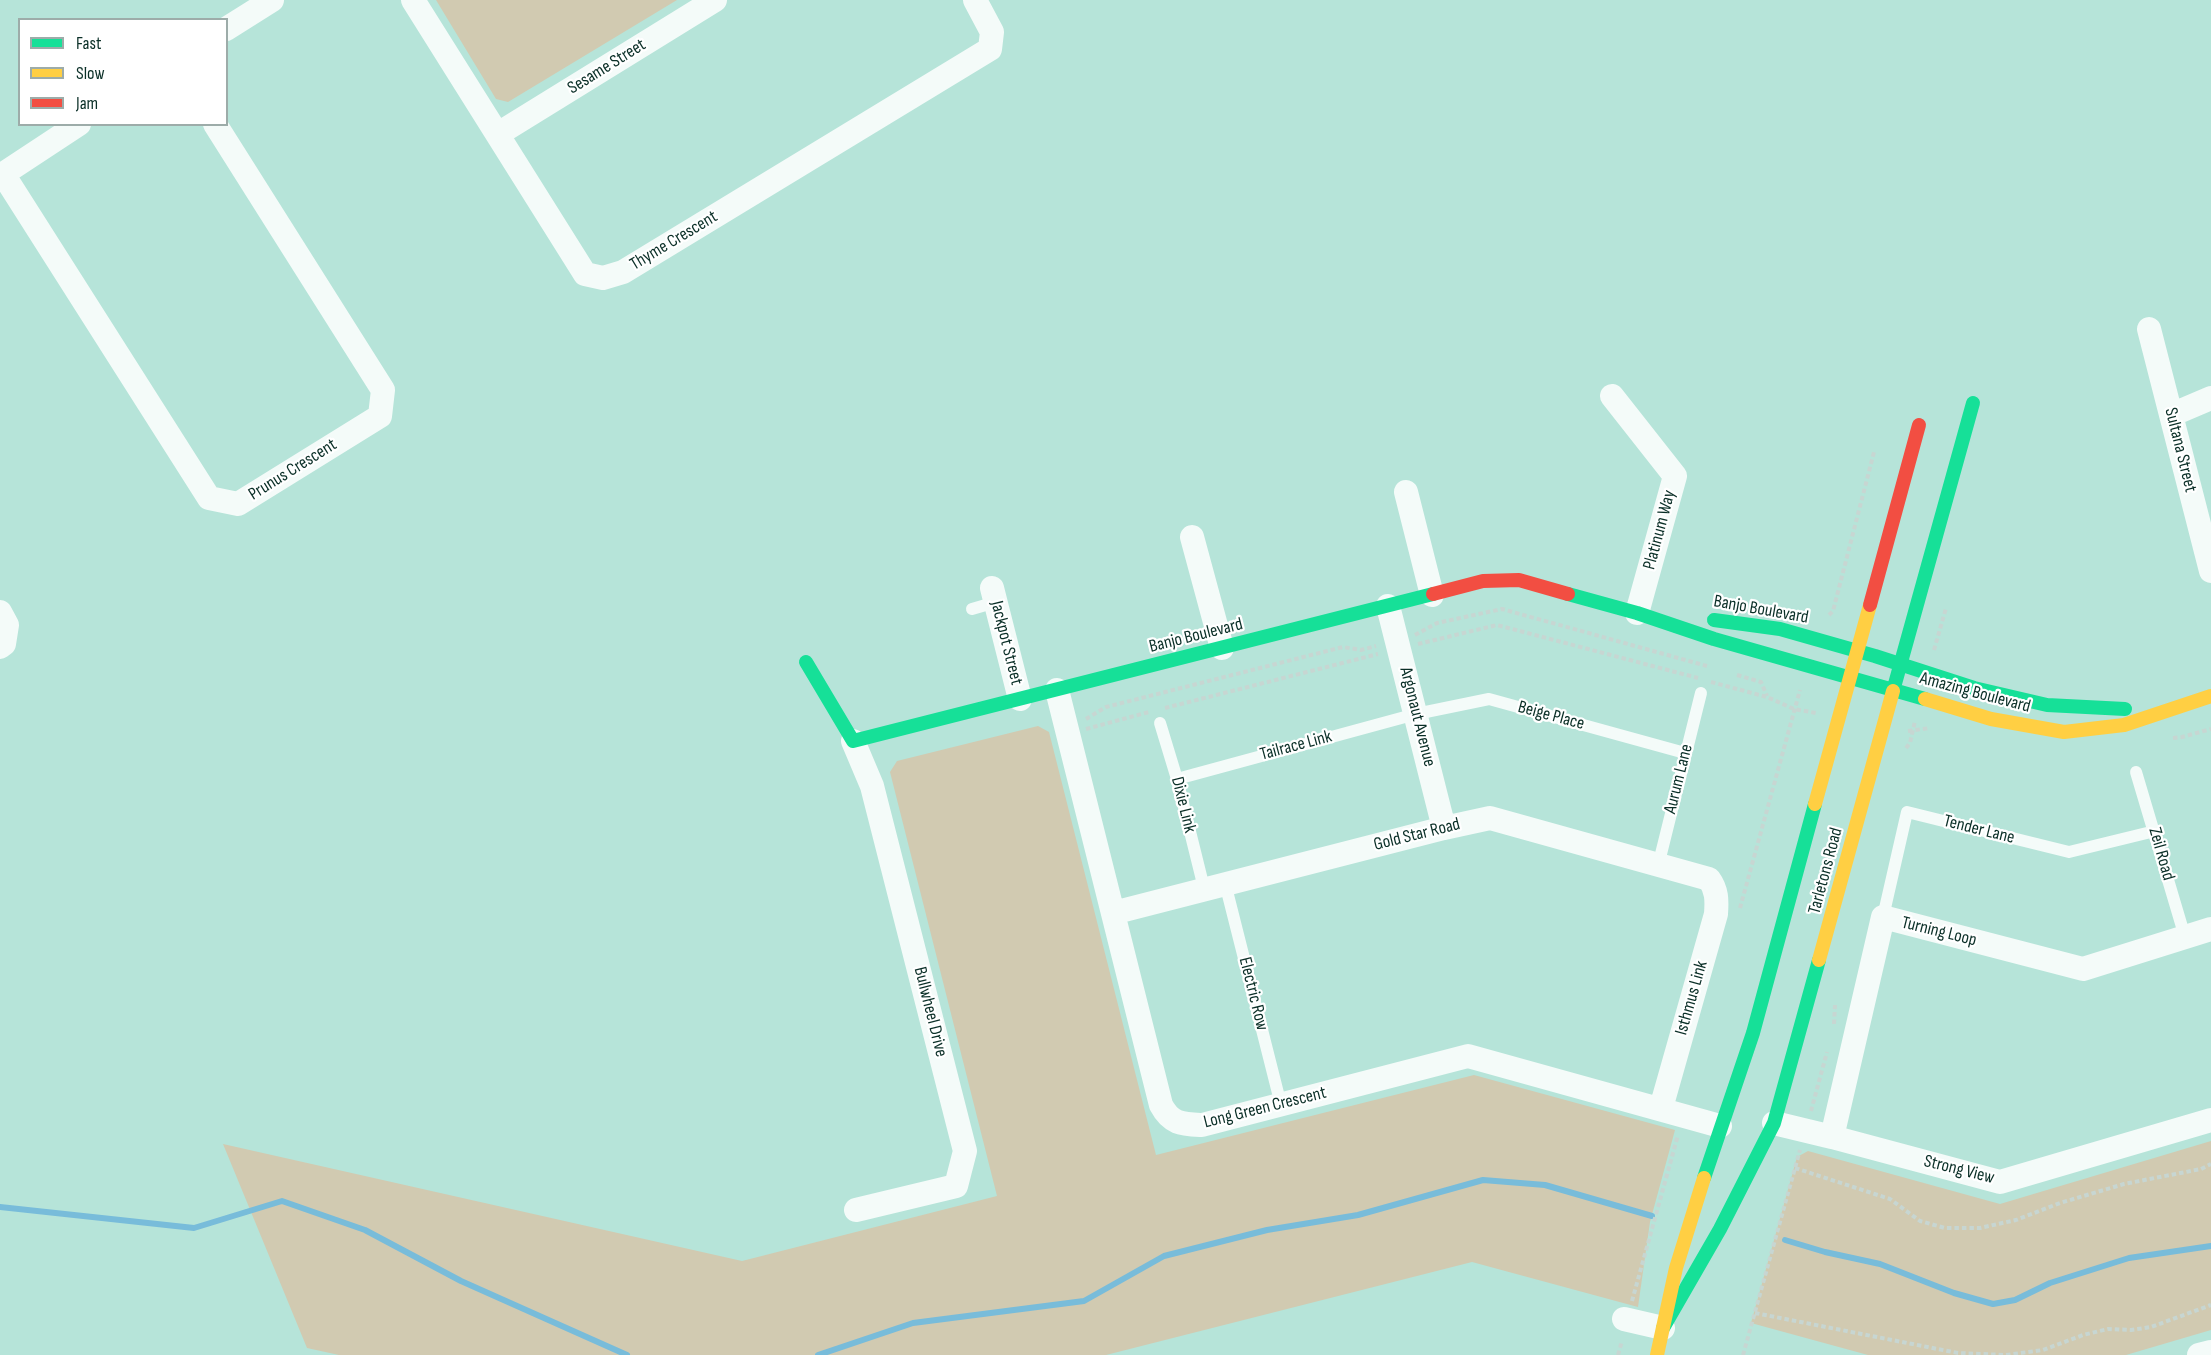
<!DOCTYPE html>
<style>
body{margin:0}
#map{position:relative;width:2211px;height:1355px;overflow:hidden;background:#b6e4d9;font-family:"Sofia Sans Condensed",sans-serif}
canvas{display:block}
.legend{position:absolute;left:18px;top:18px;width:210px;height:108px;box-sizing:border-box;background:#fff;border:2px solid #9daca9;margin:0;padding:8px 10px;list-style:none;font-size:18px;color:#0a2f27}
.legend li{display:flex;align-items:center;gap:12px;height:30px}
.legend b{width:30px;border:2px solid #9daca9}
</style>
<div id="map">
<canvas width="2211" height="1355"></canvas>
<ul class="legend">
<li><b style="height:8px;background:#16e098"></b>Fast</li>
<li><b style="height:8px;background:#ffcf43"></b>Slow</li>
<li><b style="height:8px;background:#f24e42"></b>Jam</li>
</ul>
</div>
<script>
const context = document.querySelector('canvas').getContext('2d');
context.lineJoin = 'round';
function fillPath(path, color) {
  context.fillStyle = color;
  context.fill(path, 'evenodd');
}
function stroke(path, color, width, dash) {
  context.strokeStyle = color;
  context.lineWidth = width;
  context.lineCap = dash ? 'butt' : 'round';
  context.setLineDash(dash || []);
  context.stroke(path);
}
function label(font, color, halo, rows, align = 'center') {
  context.font = font + ' "Sofia Sans Condensed",sans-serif';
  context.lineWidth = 4.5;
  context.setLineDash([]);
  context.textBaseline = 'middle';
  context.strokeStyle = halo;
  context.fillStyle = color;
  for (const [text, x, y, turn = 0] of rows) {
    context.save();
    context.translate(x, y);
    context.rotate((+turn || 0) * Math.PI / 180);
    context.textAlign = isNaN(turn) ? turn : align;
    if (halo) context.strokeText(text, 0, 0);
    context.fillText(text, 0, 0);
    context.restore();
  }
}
const green = new Path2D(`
 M436 0H677L508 102 496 99Z
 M1038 726 1049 732 1156 1155 1474 1075 1675 1130 1650 1222 1638 1307 1472 1262 1106 1355H339L307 1348 223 1144 742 1261 997 1196 890 772 897 761Z
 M2211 1141V1330L2126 1355H1868L1751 1323 1797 1157 1808 1151 2000 1204Z`);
const stream = new Path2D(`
 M0 1207 194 1228 282 1201 365 1230 461 1281 627 1355
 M1785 1240 1825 1252 1880 1264 1954 1293 1993 1304 2015 1300 2050 1283 2129 1258 2211 1246
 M818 1355 913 1323 1084 1301 1164 1256 1267 1230 1358 1215 1483 1180 1545 1185 1652 1216`);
const path = new Path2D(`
 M1829 615 1833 611 1874 452
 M1415 635 1437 623 1502 609 1707 666
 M1418 644 1497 625 1698 678
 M1934 650 1946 608
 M1737 675 1761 682 1767 696
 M1711 682 1767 697 1794 709 1816 713
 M1165 708 1378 654
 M1086 719 1106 707 1343 647 1361 650 1376 646
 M1086 729 1149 712
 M1908 731 1930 728
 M2173 738 2182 737 2211 729
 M1906 748 1910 743 1915 721
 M1740 908 1800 690
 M1834 1024 1835 1005
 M1811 1111 1827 1052
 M1795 1168 1890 1199 1920 1221 1945 1228H1980L2016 1220 2060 1203 2124 1184 2201 1169 2211 1164
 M1632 1301 1678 1135
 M1755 1313 1958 1353 2006 1355 2043 1350 2083 1335 2108 1329 2131 1330 2151 1327 2211 1305
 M1618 1355 1622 1341
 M1743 1355 1800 1150`);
const lane = new Path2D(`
 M972 609 996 602
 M1160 723 1177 779 1204 888
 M2136 772 2185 937
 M1177 779 1416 714 1489 699 1685 753
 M1658 866 1701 693
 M1225 883 1281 1105
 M1883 917 1907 812 2069 852 2155 831`);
const street = new Path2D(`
 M413 0 585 274 603 278 623 272 990 49 992 32 975 0
 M226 29 272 0
 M498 134 715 0
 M3 174 209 498 238 504 380 416 383 390 215 124
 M0 176 79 124
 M2149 329 2211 571
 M1612 396 1675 476 1637 613
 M2171 415 2211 398
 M1406 492 1432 595
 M1192 537 1222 648
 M992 588 1020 699
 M1388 606 1444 828
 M0 612 7 625 4 644 0 647
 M1057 690 1161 1105C1171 1124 1182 1124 1202 1125L1468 1056 1720 1126
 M853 741 872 786 965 1151 956 1186 856 1210
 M1113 913 1444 828 1490 818 1709 879C1717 890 1717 900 1716 914L1661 1108
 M1774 1123 1832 1137 2000 1182 2211 1120
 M1832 1137 1883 917 2083 969 2211 929
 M1624 1319 1663 1328
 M2199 1355 2211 1352`);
const fast = new Path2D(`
 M1568 594 1637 613 1714 639 1925 699
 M1714 620 1780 629 1875 656 1974 688 2047 705 2125 709
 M806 662 853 741 1433 594
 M1893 691 1973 403
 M1704 1178 1753 1033 1815 804
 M1663 1328 1720 1229 1774 1123 1819 960`);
const slow = new Path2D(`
 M1925 699 1991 719 2064 732 2124 725 2211 696
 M1815 804 1870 605
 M1819 960 1893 691
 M1657 1355 1676 1268 1704 1178`);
const jam = new Path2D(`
 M1433 594 1483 581 1519 580 1568 594
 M1870 605 1919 425`);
const streetNames = [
 ["Sesame Street",607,67,-32],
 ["Thyme Crescent",674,241,-31],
 ["Sultana Street",2180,450,76],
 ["Prunus Crescent",293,470,-32],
 ["Platinum Way",1660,530,-75],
 ["Banjo Boulevard",1761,610,10],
 ["Banjo Boulevard",1196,636,-14],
 ["Jackpot Street",1006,643,76],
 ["Amazing Boulevard",1975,693,15],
 ["Beige Place",1551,716,15],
 ["Argonaut Avenue",1417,717,76],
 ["Tailrace Link",1296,746,-15],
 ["Aurum Lane",1679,779,-76],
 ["Dixie Link",1183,805,76],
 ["Tender Lane",1979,830,14],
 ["Gold Star Road",1417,835,-14],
 ["Zeil Road",2161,854,74],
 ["Tarletons Road",1826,871,-75],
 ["Turning Loop",1939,932,14],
 ["Electric Row",1253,994,76],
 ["Isthmus Link",1692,998,-74],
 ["Bullwheel Drive",930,1012,76],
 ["Long Green Crescent",1265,1108,-14],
 ["Strong View",1959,1170,14]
];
fillPath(green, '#d1cab1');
stroke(stream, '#78bcda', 6);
stroke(path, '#c7d6d2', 4, [4.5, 3]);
stroke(lane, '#f4fbf9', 12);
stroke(street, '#f4fbf9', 24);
stroke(fast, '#16e098', 14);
stroke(slow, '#ffcf43', 14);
stroke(jam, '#f24e42', 14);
label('18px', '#0a2f27', '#fff', streetNames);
</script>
